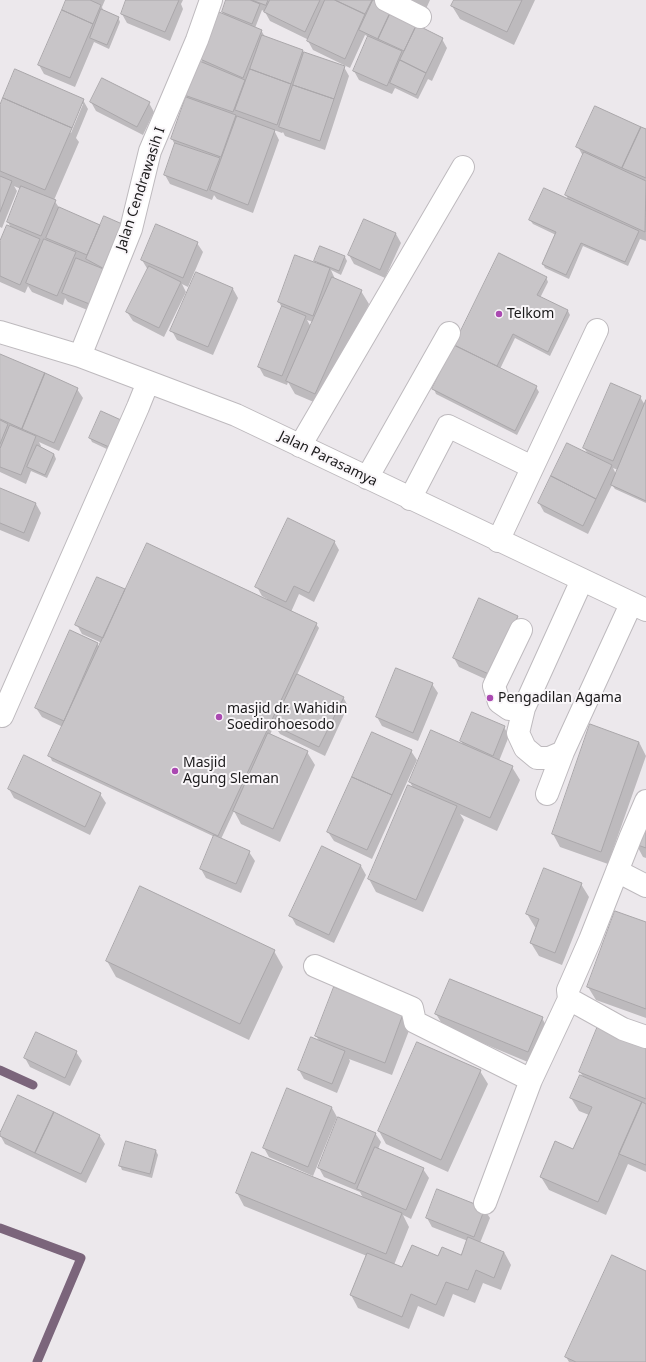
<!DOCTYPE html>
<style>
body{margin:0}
canvas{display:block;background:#ece8ec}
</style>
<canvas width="646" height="1362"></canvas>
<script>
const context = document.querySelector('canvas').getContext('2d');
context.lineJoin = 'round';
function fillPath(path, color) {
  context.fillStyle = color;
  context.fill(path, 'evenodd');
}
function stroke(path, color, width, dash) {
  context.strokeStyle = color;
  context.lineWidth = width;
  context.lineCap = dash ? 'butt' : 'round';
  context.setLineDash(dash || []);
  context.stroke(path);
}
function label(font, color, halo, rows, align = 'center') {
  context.font = font + ' "Noto Sans",sans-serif';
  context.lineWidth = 4;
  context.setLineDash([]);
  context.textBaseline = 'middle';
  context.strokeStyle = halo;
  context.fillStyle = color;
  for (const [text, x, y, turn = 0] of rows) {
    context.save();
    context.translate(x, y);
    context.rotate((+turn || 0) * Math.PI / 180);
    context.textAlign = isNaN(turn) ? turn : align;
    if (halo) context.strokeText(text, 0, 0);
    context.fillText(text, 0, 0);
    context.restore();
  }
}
const shadow = new Path2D(`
 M67 0H105L102 7 103 10 118 17 120 22 109 49 94 42 75 87 44 74 39 65Z
 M127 0H183L181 4 183 9 170 41 127 23 122 14Z
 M227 0H430L420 22 423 29 442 39 447 48 432 81 428 79 418 99 395 88 392 94 359 80 354 71 369 37 365 35 350 68 313 50 308 41 309 40 270 21 265 12 262 10 255 28 261 30 265 37 303 51 304 53 344 67 349 76 325 150 285 136 283 132 282 133 274 130 279 140 253 213 217 199 214 195 212 200 170 184 165 175 175 145 172 139 187 97 185 95 203 64 201 59 224 15 223 12Z
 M455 0H535L514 45 460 19 452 6Z
 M83 100 88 109 76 138 79 142 54 200 60 209 101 226 128 228 97 314 68 302 65 298 63 305 32 292 28 286 25 293 0 282V243L11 228 8 222 21 189 14 186 17 191 2 228 0 227V107ZM80 104H83L71 133 69 132Z
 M91 102 149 103 154 112 143 135 96 111Z
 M646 130V241L640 239 628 266 583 246 569 279 545 268 543 264 556 235 533 224 530 220 569 201 566 195 583 156 578 147Z
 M364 220 396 234 401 243 385 278 354 264 349 255Z
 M197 243 203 252 188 287 182 284 186 292 164 337 133 321 127 312 148 270 142 260Z
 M500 254 546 277 548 282 540 298 568 311 570 315 550 356 515 338 500 369 536 387 539 392 517 435 436 394 434 389Z
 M345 257 347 261 341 275 331 270 335 279 361 291 369 304 323 406 295 394 288 382 287 385 264 376 259 367 282 308 279 302 318 264 316 261ZM307 320 313 322 311 327Z
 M196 273 233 289 238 298 213 355 177 340 172 331Z
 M0 355 77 389 83 398 59 451 39 442 41 446 40 448 54 454 56 459 47 478 31 471 26 484 0 472Z
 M640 397 645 405 646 403V503L615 489 612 485 588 534 544 512 539 503 588 454 584 448ZM613 468 618 470 617 474 615 472Z
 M123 426 111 451 92 442 90 438Z
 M0 489 36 504 41 513 29 542 0 530Z
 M334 541 339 550 314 602 299 594 291 612 316 624 319 628 297 675 343 697 348 706 325 756 280 734 274 725 270 735 307 752 315 765 280 842 241 824 234 811 221 839 249 852 255 861 241 893 206 878 201 869 215 837 52 761 50 756 63 727 42 717 36 708 97 644 100 648 102 643 82 634 77 625 124 590 126 592 266 601 267 599 262 596 257 587Z
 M517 617 522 626 496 684 459 667 454 658Z
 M432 684 438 693 418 741 382 726 377 717Z
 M504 727 509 736 499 761 512 767 520 780 497 831 460 814 464 820 423 912 376 892 369 879 413 788 410 782 463 745 461 741Z
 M639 742 646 756 608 864 560 847 553 834Z
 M411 751 417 760 372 859 334 841 328 832Z
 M9 789 100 794 106 803 90 835 14 798Z
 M646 815V858L643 857 636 844Z
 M323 847 361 866 366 875 334 943 296 925 291 916Z
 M581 884 589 897 562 965 539 956 531 943 537 927H535L527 914Z
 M646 923V1018L596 1000 588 987Z
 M274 951 283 967 249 1040 116 977 107 961Z
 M436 1014 542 1018 549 1031 535 1065 444 1027Z
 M403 1015 410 1028 392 1075 349 1059 350 1061 337 1093 304 1079 299 1070 320 1042 316 1036Z
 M646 1041V1172L628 1164 606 1215 549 1190 541 1177 574 1150 589 1115 579 1111 571 1098 584 1078 580 1072Z
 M76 1052 82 1061 70 1086 30 1067 25 1058Z
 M480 1071 488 1084 448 1172 386 1144 379 1131Z
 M332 1108 337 1117 313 1176 269 1157 264 1148Z
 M339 1119 375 1133 381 1142 378 1149 423 1169 429 1178 411 1219 403 1215 409 1227 394 1265 403 1269 439 1257 461 1256 468 1241 432 1227 427 1218 484 1209 490 1218 480 1243 504 1252 511 1265 501 1290 483 1283 475 1303 453 1294 444 1317 418 1306 409 1329 358 1308 351 1295 367 1256 244 1206 237 1193 363 1198 360 1192 324 1177 319 1168Z
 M0 1135H99L105 1144 86 1183 5 1144Z
 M156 1151 158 1155 152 1178 122 1170 120 1165Z
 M646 1272V1362H569L566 1357Z`);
const stream = new Path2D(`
 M0 1070 33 1085
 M0 1228 81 1258 37 1362`);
const building = new Path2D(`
 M66 0H90L101 5 93 24 62 10Z
 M126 0H179L165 32 121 14Z
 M226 0H250L260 4 252 24 222 12Z
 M252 0H268L266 5Z
 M270 0H320L305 32 264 12Z
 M325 0H335L365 14 345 59 307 41Z
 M335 0H372L365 14Z
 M373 0H379L393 7 378 39 359 30Z
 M454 0H522L507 32 451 6Z
 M393 7 419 19 404 51 378 39Z
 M101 9 119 17 107 45 90 38Z
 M62 10 93 24 70 78 38 65Z
 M219 12 262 30 243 78 200 59Z
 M417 25 443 38 426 73 400 60Z
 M262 35 303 50 291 84 250 69Z
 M368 36 402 51 387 86 353 71Z
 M304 52 345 66 334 99 293 85Z
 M197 60 245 80 233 112 184 95Z
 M400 60 426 73 416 95 390 83Z
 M15 69 84 99 72 128 3 98Z
 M250 69 291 84 277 125 235 110Z
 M102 78 150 102 137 127 90 102Z
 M293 85 334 99 320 141 279 127Z
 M186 97 236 115 221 157 171 139Z
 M3 98 72 128 45 190 0 171V105Z
 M595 106 641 127 622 168 576 147Z
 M237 116 275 130 248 205 210 190Z
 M641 127 646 129V178L622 168Z
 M175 143 220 158 207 191 164 175Z
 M584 152 646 181 645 232 565 195Z
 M0 176 12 181 0 212Z
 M21 186 56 200 41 236 7 222Z
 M544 188 639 231 625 262 581 243 566 275 542 264 556 232 529 220Z
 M59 207 100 225 87 255 46 238Z
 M104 216 129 227 110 272 86 259Z
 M364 219 396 233 380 270 348 255Z
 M156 224 198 242 183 278 141 260Z
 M7 225 40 239 20 285 0 276V241Z
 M44 239 76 252 57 296 26 283Z
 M320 246 345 256 339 271 314 261Z
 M499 253 547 277 537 295 568 310 548 352 513 334 497 366 454 345Z
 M295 255 330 268 313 316 278 302Z
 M76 258 106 270 92 305 62 293Z
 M149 266 181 282 159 328 126 312Z
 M196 272 233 288 208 347 170 331Z
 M332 277 362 290 315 394 286 381Z
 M282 306 306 316 282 376 258 367Z
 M454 345 537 386 515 431 432 389Z
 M0 354 45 373 22 429 0 419Z
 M45 373 78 388 54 443 22 429Z
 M611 383 641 396 613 461 583 448Z
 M646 400V501L611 485Z
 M101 411 121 420 109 447 89 438Z
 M0 420 8 424 0 444Z
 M10 425 36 436 21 475 0 467V449Z
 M567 443 612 465 596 499 551 476Z
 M37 445 54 454 45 475 27 467Z
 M551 476 596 499 583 526 538 503Z
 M0 488 36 503 24 533 0 523Z
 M288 518 335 541 309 593 294 586 286 602 255 587Z
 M147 543 317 623 218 836 48 756Z
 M97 577 125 589 103 638 75 625Z
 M479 598 518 616 491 675 453 658Z
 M70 630 98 643 64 721 35 708Z
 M396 668 433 683 413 733 376 717Z
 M297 674 344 697 319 747 273 725Z
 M472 712 505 726 493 756 460 741Z
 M590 724 639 742 601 852 552 834Z
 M431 730 513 766 490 818 409 782Z
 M372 732 412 750 392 795 352 777Z
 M268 733 308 751 273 829 233 811Z
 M24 755 101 793 85 827 8 789Z
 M352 777 392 795 367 850 327 832Z
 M408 785 457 806 416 900 368 879Z
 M646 812V848L635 844Z
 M214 835 250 851 236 884 200 869Z
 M322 846 361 865 329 935 289 916Z
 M544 868 582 883 555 953 530 943 539 919 526 914Z
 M140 886 275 950 240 1024 106 961Z
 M615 911 646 922V1009L587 987Z
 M450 979 543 1017 528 1052 435 1014Z
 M334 987 403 1014 385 1063 315 1036Z
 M600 1021 646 1040V1099L579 1072Z
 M36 1032 77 1051 65 1078 24 1058Z
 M311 1037 345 1051 332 1084 298 1070Z
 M417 1042 481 1070 441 1160 378 1131Z
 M580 1075 642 1102 598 1202 540 1177 555 1141 573 1149 592 1107 570 1098Z
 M287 1088 332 1107 308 1167 263 1148Z
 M18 1095 54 1112 35 1153 0 1136V1133Z
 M642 1102 646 1104V1165L619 1154Z
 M54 1112 100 1135 81 1174 35 1153Z
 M338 1117 376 1133 355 1184 318 1168Z
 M126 1141 156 1150 150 1174 119 1166Z
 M375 1147 424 1168 406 1210 357 1189Z
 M252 1152 402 1213 386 1254 236 1193Z
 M437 1189 485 1208 474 1237 426 1218Z
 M468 1237 504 1252 494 1278 476 1270 468 1290 446 1282 436 1305 411 1294 402 1317 350 1295 367 1253 402 1267 412 1245 438 1256 442 1247 461 1255Z
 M612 1255 646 1271V1362H576L565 1357Z`);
const minor = new Path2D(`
 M386 0 420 17
 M0 332 80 356 236 415 646 610
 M80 356 131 229 150 151 197 40 211 0
 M300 446 463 167
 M367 478 449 333
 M410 499 448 426 532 467
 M498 541 597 330
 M521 630 494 686 499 702 509 709 524 708 582 580
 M524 708 518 733 525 748 537 758H549L563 752
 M2 716 138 407 148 382
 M547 794 563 752 631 604
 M646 801 631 836 590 940 568 990 569 999 623 1029 646 1037
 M617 871 646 886
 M315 966 412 1008 415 1022 531 1080
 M485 1203 531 1080 569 999`);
const markers = [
 [499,314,4,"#aa49b1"],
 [490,698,4,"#aa49b1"],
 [219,717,4,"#aa49b1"],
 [175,771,4,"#aa49b1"]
];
const streetNames = [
 ["Jalan Cendrawasih I",141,189,-72],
 ["Jalan Parasamya",328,459,26]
];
const poiNames = [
 ["Telkom",507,314],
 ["Pengadilan Agama",498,698],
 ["masjid dr. Wahidin",227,709],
 ["Soedirohoesodo",227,725],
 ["Masjid",183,763],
 ["Agung Sleman",183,779]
];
fillPath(shadow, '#0003');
stroke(stream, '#7b657b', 9);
fillPath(building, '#c8c5c8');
stroke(building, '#aaa7aa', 1);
stroke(minor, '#bebabe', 24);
stroke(minor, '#fff', 22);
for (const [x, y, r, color] of markers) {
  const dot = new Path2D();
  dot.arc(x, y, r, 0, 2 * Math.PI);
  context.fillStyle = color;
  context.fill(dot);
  stroke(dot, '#f9f6f9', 1.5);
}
label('14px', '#1a191a', '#f9f6f9', streetNames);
label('14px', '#1a191a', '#f9f6f9', poiNames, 'left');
</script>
